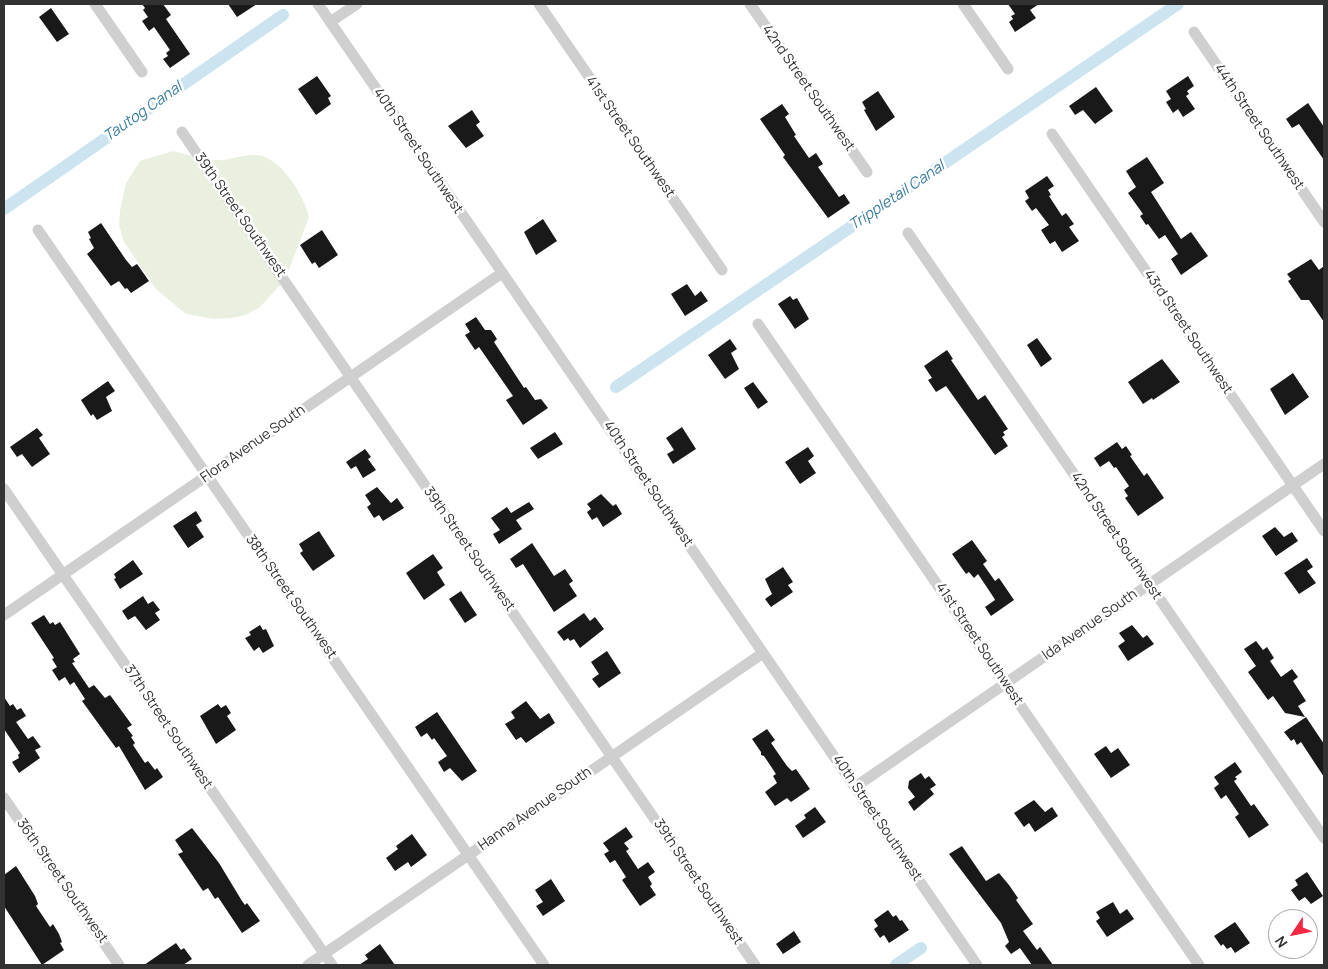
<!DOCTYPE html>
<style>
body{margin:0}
#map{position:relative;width:1328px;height:969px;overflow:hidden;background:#fff;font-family:Manrope,sans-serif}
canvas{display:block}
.frame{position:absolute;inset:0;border:5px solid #323232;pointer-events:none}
.north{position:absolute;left:1268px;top:909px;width:50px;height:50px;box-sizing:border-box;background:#fff;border:1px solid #adadad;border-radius:50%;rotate:236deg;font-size:14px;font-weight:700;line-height:20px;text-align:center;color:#323232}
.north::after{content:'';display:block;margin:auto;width:18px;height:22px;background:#f52844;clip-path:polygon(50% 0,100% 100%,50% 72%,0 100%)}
</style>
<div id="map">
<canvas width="1328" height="969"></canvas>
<div class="frame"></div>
<div class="north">N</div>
</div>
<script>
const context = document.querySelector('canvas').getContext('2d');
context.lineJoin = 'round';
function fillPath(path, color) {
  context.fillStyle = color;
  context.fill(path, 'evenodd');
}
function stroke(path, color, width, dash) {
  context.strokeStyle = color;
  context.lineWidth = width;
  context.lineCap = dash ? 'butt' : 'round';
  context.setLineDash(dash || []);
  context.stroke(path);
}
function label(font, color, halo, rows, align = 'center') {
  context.font = font + ' Manrope,sans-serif';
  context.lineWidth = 5;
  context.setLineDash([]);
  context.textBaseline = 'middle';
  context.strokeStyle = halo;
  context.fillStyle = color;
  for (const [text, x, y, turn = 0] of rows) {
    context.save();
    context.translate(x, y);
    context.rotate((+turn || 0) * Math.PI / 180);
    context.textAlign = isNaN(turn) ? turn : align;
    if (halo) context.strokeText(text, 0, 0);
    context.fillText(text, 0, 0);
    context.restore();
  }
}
const green = new Path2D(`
 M173 151C186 154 201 160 214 160 229 161 242 154 257 155 280 156 305 197 309 217L285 280 259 308 245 315 232 318 214 319 186 314 156 289 124 242 119 225 120 211 126 183 140 161Z`);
const canal = new Path2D(`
 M4 209 283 15
 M616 387 1178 4
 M896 965 921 948`);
const building = new Path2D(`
 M142 4H163L171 15 166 19 190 54 170 68 163 59 168 56 166 53 170 50 154 27 149 31 142 21 148 17 143 10 145 8Z
 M228 4H257L237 17Z
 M1008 4H1039L1030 10 1036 18 1015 32 1009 22 1013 19 1011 16 1015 14Z
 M51 8 69 34 57 42 39 17Z
 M317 76 331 96 328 98 331 104 316 115 298 89Z
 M1188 76 1194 86 1187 91 1189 94 1186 96 1195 109 1183 117 1178 109 1173 113 1166 102 1171 99 1166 91Z
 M1096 87 1113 111 1095 124 1083 110 1075 115 1069 106Z
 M878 91 895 117 876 131 864 110 866 109 862 102Z
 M1308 103 1324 127V160L1299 124 1292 128 1286 119Z
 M782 104 789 114 785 117 796 135 794 136 809 158 816 153 823 164 818 167 839 197 844 194 850 203 828 218 783 157 785 155 760 119Z
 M472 110 480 122 476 125 484 136 466 148 448 126Z
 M1147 157 1164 183 1151 192 1181 239 1191 232 1208 256 1181 275 1171 259 1178 254 1165 235 1159 239 1148 224 1146 225 1140 216 1143 214 1128 193 1136 187 1126 171Z
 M1047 176 1054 186 1048 190 1051 195 1049 196 1062 216 1066 213 1074 224 1069 227 1079 241 1062 252 1055 241 1050 244 1041 230 1049 225 1036 208 1032 211 1025 201 1029 198 1025 191Z
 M543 219 557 241 536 255 524 232Z
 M101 223 126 260 132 267 137 264 149 281 131 293 127 288 125 289 119 281 111 286 87 254 94 248 89 239 91 238 88 232Z
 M322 230 338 255 319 268 315 262 312 264 300 245Z
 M1311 259 1319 270 1324 266V322L1309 300H1301L1288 281 1291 279 1287 274Z
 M687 284 695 296 701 291 708 301 685 316 671 294Z
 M790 296 793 300 797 298 809 319 795 329 778 304Z
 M476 317 485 330H491L497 339 494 342 524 388 526 387 535 400 541 399 548 408 523 425 506 400 513 396 479 347 475 350 465 335 470 332 465 324Z
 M1037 338 1052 359 1041 367 1027 345Z
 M730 339 737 349 731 353 739 369 725 379 708 355Z
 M947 350 953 359 951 360 978 400 985 395 1008 429 1003 432 1005 435 1002 437 1008 446 995 455 946 386 936 392 928 380 932 378 924 366Z
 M1162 359 1180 382 1153 400 1152 398 1143 404 1128 382Z
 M1293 373 1309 397 1285 415 1270 389Z
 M108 381 115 391 106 397 112 411 97 420 93 414 91 416 81 400Z
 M753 382 768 402 758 409 744 388Z
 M682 427 696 449 673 464 667 454 674 450 666 438Z
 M37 428 43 435 39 438 50 454 32 467 22 454 17 457 10 447Z
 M555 432 563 444 538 459 530 448Z
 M1117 442 1122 449 1126 446 1132 455 1130 456 1144 476 1147 473 1164 498 1138 516 1125 498 1128 496 1124 490 1129 486 1116 467 1114 468 1109 461 1100 467 1094 458Z
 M808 447 814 456 808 461 816 473 800 484 785 462Z
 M365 449 371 457 368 459 376 470 363 478 356 466 351 469 346 462Z
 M377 487 391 503 397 498 404 508 383 521 379 515 374 518 367 507 371 504 365 495Z
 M601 494 613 506 616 504 622 514 603 527 597 517 592 520 587 512 591 509 587 504Z
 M529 502 534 509 516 520 522 529 499 544 493 534 500 530 491 518 507 507 511 513Z
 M196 511 202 521 196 525 204 537 188 548 173 526Z
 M1275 527 1284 537 1292 532 1298 541 1276 556 1262 536Z
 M319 531 335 556 313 571 300 553 303 551 299 544Z
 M972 540 987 561 983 564 995 581 999 578 1014 600 991 616 985 607 995 600 994 598 978 574 974 578 969 572 966 574 952 554Z
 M532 543 554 576 565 569 573 581 569 584 577 596 554 612 523 564 516 568 510 559Z
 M433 554 443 568 437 572 445 585 424 600 406 573Z
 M1307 558 1313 567 1307 571 1316 583 1299 594 1284 573Z
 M133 560 143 574 120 589 114 579 116 578 114 574Z
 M783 567 793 582 788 585 793 592 771 607 765 599 772 594 765 579Z
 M461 591 477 615 465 623 449 599Z
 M143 596 148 604 153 601 160 610 155 613 160 620 146 630 135 616 128 620 122 611Z
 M584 613 590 621 595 617 604 629 580 648 574 639 570 641 568 638 564 641 557 632Z
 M44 615 50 624 53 622 55 625 60 622 80 654 73 659 75 662 72 663 89 688 94 685 105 698 110 695 132 725 127 728 133 736 131 737 135 743 133 745 145 763 148 761 155 770 157 768 163 777 145 790 119 746 116 748 82 701 85 699 74 682 70 685 65 677 59 681 52 670 57 667 52 659 54 658 31 623Z
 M260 625 263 630 266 629 274 646 263 653 259 647 254 651 245 638 251 635 249 632Z
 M1132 625 1143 638 1147 635 1154 644 1128 661 1118 646 1125 641 1119 633Z
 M1256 641 1263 650 1267 647 1274 658 1270 661 1281 677 1292 669 1298 677 1293 681 1306 701 1298 706 1305 717 1285 713 1273 696 1268 700 1248 672 1256 666 1244 649Z
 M607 651 621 673 599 688 592 679 599 674 591 662Z
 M4 697 10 706 13 704 17 710 21 708 26 716 16 722 28 739 33 736 41 747 35 750 40 758 19 773 12 762 19 758 18 755 20 753 4 729Z
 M526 701 540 719 549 713 555 723 526 743 521 737 516 740 505 724 515 718 511 712Z
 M218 704 221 708 226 705 231 713 227 716 236 730 216 744 200 716Z
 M437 712 477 771 462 781 450 768 444 772 438 762 447 756 434 738 432 740 427 733 421 737 415 727Z
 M1306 717 1324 744V777L1301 742 1297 745 1294 739 1291 741 1284 732Z
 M767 729 775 740 771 743 787 766 792 771 796 769 810 789 791 802 787 798 775 806 765 792 777 783 773 776 776 774 764 756 761 755V752L752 739Z
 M1106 746 1111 753 1118 748 1130 765 1111 778 1094 754Z
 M1235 762 1242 772 1235 777 1237 779 1234 781 1251 806 1254 804 1269 825 1249 838 1235 817 1239 814 1226 795 1221 799 1214 788 1219 784 1214 777Z
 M921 773 925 779 929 776 936 785 930 789 934 794 914 811 908 802 915 797 908 788 909 781Z
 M1034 800 1045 812 1052 807 1058 816 1035 832 1029 823 1024 827 1014 813Z
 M815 807 826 822 803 838 795 826 806 818 804 815Z
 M626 827 633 837 624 843 629 849 626 851 638 869 648 862 655 872 648 877 652 884 650 886 656 895 640 906 622 880 626 877 615 860 610 863 604 854 609 851 603 843Z
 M192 828 219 863 242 901 245 905 247 903 260 921 242 933 218 897 215 899 208 888 203 891 178 854 183 852 175 840Z
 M412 834 427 855 411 867 408 862 395 871 386 858 398 849 396 846Z
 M962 846 986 881 999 873 1009 885 1018 898 1016 900 1033 924 1023 931 1037 950 1040 947 1053 965H1032L1020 948 1011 954 1005 946 1009 942 1001 923 949 854Z
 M16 866 35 896 38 904 36 906 50 927 53 924 59 934 62 942 60 943 64 950 42 965 4 906V875Z
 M1307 872 1323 896 1311 904 1305 897 1299 901 1291 890 1298 885 1295 880Z
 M551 879 565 901 543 916 536 906 543 902 535 890Z
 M1113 902 1120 914 1127 909 1134 919 1107 937 1096 921 1100 918 1096 912Z
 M888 910 893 917 896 915 900 921 902 920 909 930 889 943 884 935 880 938 874 929 878 926 874 920Z
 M1235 922 1250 943 1235 953 1231 947 1227 949 1223 944 1221 946 1214 936Z
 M794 931 801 942 783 954 776 944Z
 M176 943 181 950 184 948 192 959 183 965H144Z
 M380 944 395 965H359L368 959 365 955Z`);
const minor = new Path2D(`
 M95 4 142 72
 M318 4 977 965
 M539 4 722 270
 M750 4 867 172
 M963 4 1008 69
 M330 22 357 4
 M1194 32 1324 222
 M182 132 755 965
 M1052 134 1324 531
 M38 230 544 965
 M908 233 1324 838
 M758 324 1199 965
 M4 489 332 965
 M4 615 502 273
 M855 787 1324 464
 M4 798 119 965
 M308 965 763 653`);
const streetNames = [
 ["42nd Street Southwest",808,88,55],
 ["44th Street Southwest",1259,127,56],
 ["41st Street Southwest",630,137,55],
 ["40th Street Southwest",418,151,56],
 ["39th Street Southwest",240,215,55],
 ["43rd Street Southwest",1188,332,56],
 ["Flora Avenue South",253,444,-35],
 ["40th Street Southwest",648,484,56],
 ["42nd Street Southwest",1116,536,56],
 ["39th Street Southwest",469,549,55],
 ["38th Street Southwest",291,597,55],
 ["Ida Avenue South",1090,625,-35],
 ["41st Street Southwest",979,644,56],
 ["37th Street Southwest",168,727,56],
 ["Hanna Avenue South",535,809,-35],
 ["40th Street Southwest",877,818,56],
 ["36th Street Southwest",62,881,55],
 ["39th Street Southwest",698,882,56]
];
const waterNames = [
 ["Tautog Canal",143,112,-35],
 ["Trippletail Canal",897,196,-34]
];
fillPath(green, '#e9f0e0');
stroke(canal, '#cbe4f0', 12);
fillPath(building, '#191919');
stroke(minor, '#cfcfcf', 11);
label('14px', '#323232', '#fff', streetNames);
label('italic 15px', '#377c9d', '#fff', waterNames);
</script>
